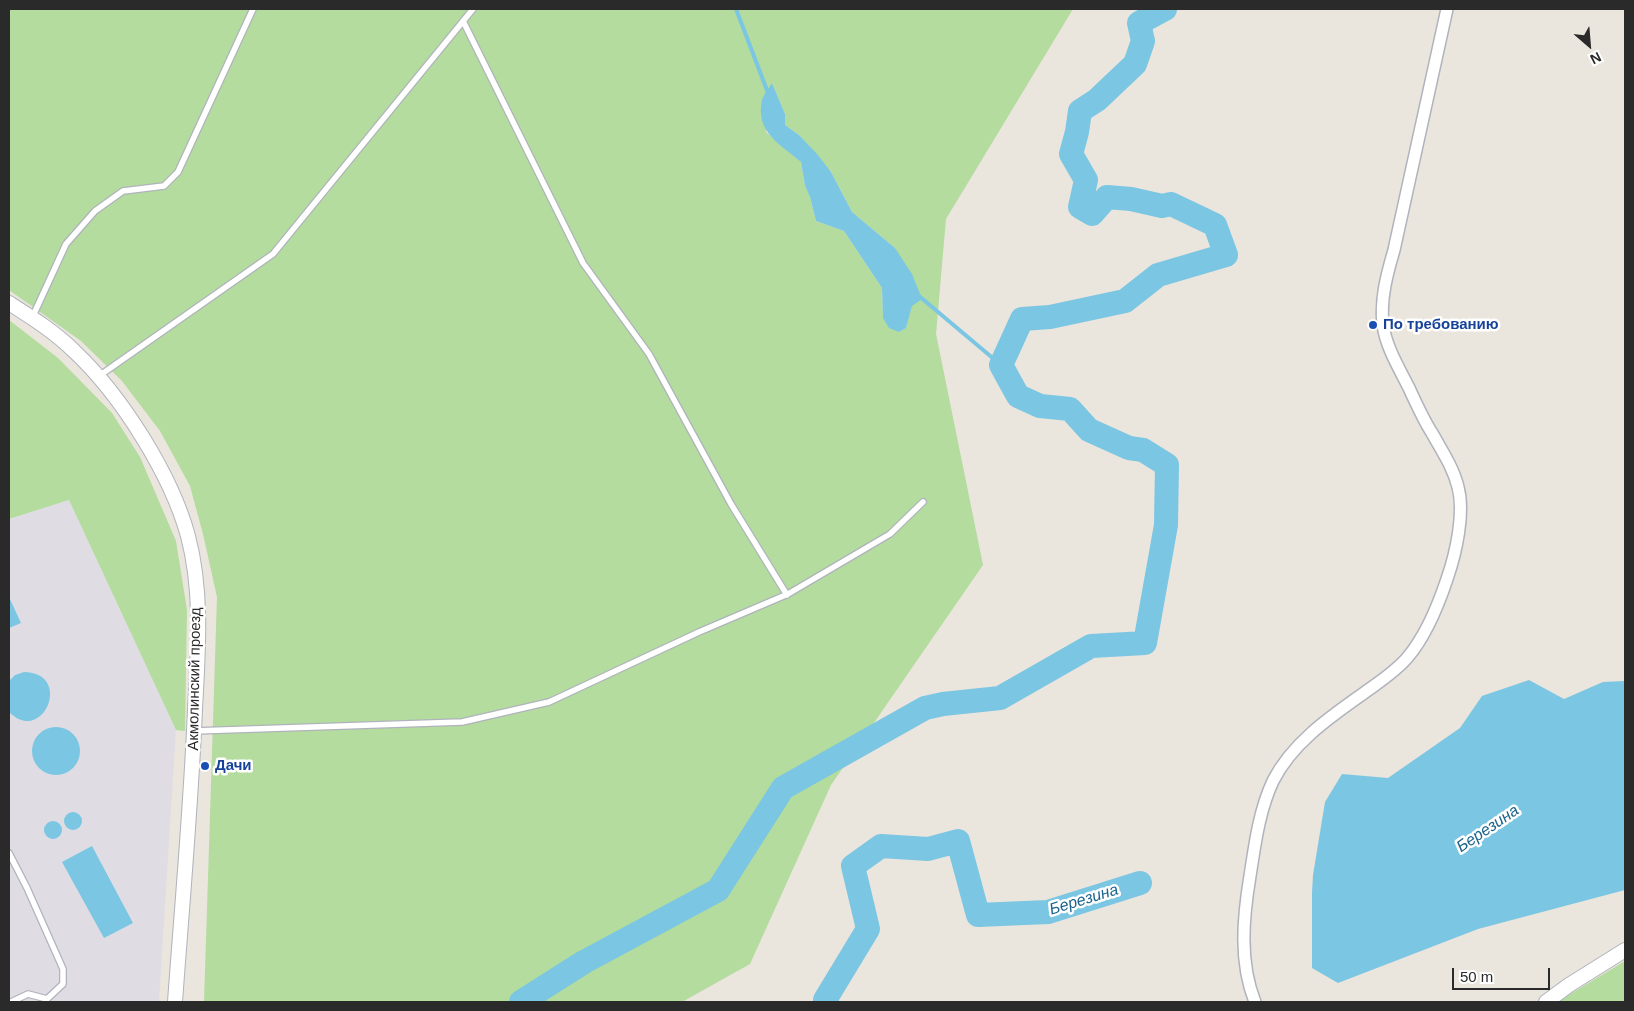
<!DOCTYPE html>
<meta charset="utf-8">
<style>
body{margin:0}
#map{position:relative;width:1634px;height:1011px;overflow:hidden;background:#eae5dd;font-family:Arial,sans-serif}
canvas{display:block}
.frame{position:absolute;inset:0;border:10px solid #2a2a2a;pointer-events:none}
.north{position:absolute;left:1564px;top:20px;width:50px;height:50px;-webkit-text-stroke:4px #fff;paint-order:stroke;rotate:153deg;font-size:14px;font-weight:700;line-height:20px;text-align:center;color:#2a2a2a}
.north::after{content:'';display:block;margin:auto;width:18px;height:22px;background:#2a2a2a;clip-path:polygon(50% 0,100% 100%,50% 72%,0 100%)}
.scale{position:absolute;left:1452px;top:968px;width:98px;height:22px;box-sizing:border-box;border:2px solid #2a2a2a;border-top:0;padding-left:6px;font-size:15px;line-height:18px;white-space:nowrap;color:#2a2a2a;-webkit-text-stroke:4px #fff;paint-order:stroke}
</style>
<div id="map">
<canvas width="1634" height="1011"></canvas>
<div class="frame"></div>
<div class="north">N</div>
<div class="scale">50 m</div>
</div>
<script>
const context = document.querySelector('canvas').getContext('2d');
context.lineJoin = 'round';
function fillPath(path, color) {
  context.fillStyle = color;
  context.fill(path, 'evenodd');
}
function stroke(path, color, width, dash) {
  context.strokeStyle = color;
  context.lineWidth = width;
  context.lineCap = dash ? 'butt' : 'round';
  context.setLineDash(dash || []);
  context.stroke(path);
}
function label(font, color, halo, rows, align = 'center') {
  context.font = font + ' Arial,sans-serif';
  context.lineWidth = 5;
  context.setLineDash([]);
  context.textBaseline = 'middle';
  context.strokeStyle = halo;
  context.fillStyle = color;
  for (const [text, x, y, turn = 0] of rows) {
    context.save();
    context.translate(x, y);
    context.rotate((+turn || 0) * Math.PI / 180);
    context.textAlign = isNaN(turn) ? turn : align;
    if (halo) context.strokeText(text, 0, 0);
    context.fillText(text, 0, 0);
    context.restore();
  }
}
const industrial = new Path2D(`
 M69 500 176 730 159 1002H9V519Z`);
const green = new Path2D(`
 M9 9H1073L946 219 936 334 983 565 831 785 750 964 682 1002H204L217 597 203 534 190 486 160 431 122 381 81 341 9 290ZM772 83 785 114V125L799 135 831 172 852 212 895 248 912 305 906 328 899 332 883 317 882 288 844 231 816 221 810 197 805 186 801 162 766 132Z
 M9 320 58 358 112 413 140 457 176 541 187 610 185 731 176 730 69 500 9 519Z
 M1625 961V1002H1557Z`);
const water = new Path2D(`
 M772 83 785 114V125L799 135 817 154 831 172 852 212 895 248 912 274 922 299 912 306 906 328 899 332 889 328 883 318 882 288 844 231 816 221 810 197 805 186 801 162C780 144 755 132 762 100 764 94 769 88 772 83Z
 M9 597 21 623 9 628Z
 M24 672C74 673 43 746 9 712V681L15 675Z
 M1529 680 1564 699 1603 682 1625 681V890L1478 929 1338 983 1312 968V893L1313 875 1325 802 1342 774 1388 778 1460 728 1482 696Z
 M32 751a24 24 0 1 1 48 0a24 24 0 1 1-48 0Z
 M64 821a9 9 0 1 1 18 0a9 9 0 1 1-18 0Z
 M44 830a9 9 0 1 1 18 0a9 9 0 1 1-18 0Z
 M92 846 133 923 104 938 62 862Z`);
const stream = new Path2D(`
 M736 9 768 93
 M919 296 1001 365`);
const river = new Path2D(`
 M521 1002 584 962 718 890 783 788 925 708 943 704 1000 698 1091 646 1145 643 1166 525 1167 465 1143 450 1129 448 1089 430 1070 409 1040 406 1018 396 1001 365 1022 319 1050 317 1125 301 1158 275 1226 255 1215 225 1171 204 1162 206 1131 199 1107 197 1092 214 1080 207 1086 180 1071 154 1077 132 1080 111 1097 100 1135 64 1143 41 1139 23 1165 9
 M827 1002 825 1000 868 929 853 866 881 846 928 849 958 841 978 915 1048 912 1140 883`);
const service = new Path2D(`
 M463 21 583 263 649 354 731 504 787 595
 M32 318 66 244 95 211 123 191 164 186 178 172 253 9
 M99 376 273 254 473 9
 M194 731 462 722 549 702 699 632 788 594 890 534 923 502
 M9 853 27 888 63 969V984L47 999
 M11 1002 28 994 47 999`);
const minor = new Path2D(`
 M1255 1002C1239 962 1243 918 1250 876 1255 844 1259 811 1273 781 1292 743 1330 717 1364 693 1379 682 1395 672 1407 658 1426 636 1438 606 1447 579 1456 553 1465 513 1458 487 1453 467 1442 451 1432 433 1423 419 1416 403 1409 388 1399 368 1386 347 1383 325 1380 299 1387 274 1394 250L1447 9`);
const tertiary = new Path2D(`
 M9 303C31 317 55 332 74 351 121 395 171 474 188 536 203 593 198 652 195 709 191 807 182 905 175 1002
 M1546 1002 1569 985 1625 950`);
const markers = [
 [1373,325,5,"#1a4fb4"],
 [205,766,5,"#1a4fb4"]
];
const transitNames = [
 ["По требованию",1383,325],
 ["Дачи",215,766]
];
const streetNames = [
 ["Акмолинский проезд",195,679,-89]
];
const waterNames = [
 ["Березина",1488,829,-34],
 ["Березина",1084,900,-17]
];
fillPath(industrial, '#dfdde3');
fillPath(green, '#b3dc9e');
fillPath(water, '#7ac6e3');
stroke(stream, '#7ac6e3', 4);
stroke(river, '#7ac6e3', 24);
stroke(service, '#b0b3bc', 8);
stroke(minor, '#b0b3bc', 14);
stroke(tertiary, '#b0b3bc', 16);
stroke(service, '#fff', 5.5);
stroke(minor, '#fff', 11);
stroke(tertiary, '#fff', 14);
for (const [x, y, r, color] of markers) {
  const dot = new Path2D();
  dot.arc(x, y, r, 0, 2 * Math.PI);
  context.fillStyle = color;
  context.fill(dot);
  stroke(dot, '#fff', 2);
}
label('bold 15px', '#164399', '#fff', transitNames, 'left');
label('15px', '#2a2a2a', '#fff', streetNames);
label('italic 16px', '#1a648d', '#fff', waterNames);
</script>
